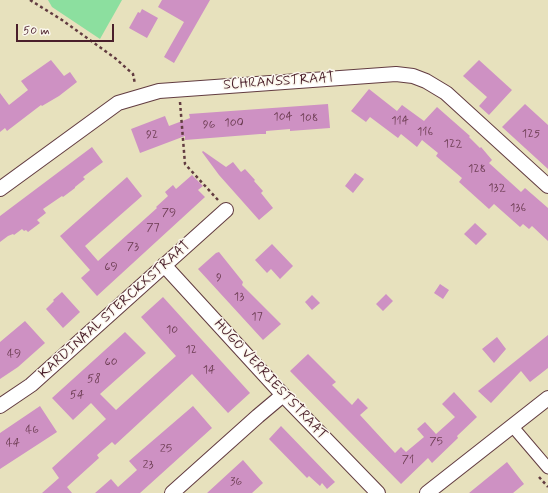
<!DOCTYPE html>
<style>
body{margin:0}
#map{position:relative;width:548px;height:493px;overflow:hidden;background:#e7e1bd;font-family:Mynerve,sans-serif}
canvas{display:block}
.scale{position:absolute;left:16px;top:24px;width:98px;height:18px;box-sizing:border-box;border:2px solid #4a1f2b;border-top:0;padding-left:5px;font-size:12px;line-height:14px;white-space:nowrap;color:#4a1f2b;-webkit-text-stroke:3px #fbf7ec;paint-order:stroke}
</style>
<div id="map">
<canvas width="548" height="493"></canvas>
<div class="scale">50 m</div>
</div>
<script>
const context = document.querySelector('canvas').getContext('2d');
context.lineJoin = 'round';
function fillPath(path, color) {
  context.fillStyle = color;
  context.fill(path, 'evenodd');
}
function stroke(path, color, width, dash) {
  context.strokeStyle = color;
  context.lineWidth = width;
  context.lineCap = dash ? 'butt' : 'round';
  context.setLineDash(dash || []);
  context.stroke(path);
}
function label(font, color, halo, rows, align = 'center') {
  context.font = font + ' Mynerve,sans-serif';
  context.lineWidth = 3;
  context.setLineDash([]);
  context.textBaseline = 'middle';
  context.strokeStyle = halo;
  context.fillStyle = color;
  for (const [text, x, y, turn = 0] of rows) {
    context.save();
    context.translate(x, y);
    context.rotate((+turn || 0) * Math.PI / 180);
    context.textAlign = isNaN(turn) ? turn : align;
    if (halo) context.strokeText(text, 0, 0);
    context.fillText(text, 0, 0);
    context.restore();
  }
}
const green = new Path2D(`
 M48 0H122L100 39 52 7Z`);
const building = new Path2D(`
 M162 0H210L174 63 164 57 184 22 158 7Z
 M142 9 158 18 147 38 129 28 138 12 140 13Z
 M51 60 64 76 70 72 77 82 59 96 42 106 41 105 7 131 5 128 0 132V93L9 105 28 90 21 81Z
 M479 60 512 90 489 115 479 106 487 97 463 76Z
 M369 89 397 111 402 105 424 121 437 107 470 136 469 137 480 148 481 147 492 160 489 163 521 192 525 188 548 208V241L532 226 529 229 523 224 520 227 494 204 489 209 459 182 462 178 436 156 438 153 422 140 417 147 401 134 398 138 370 117 366 122 351 111Z
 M328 104 330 128 290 131V129L266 131V134H260L185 140V136L140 153 131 129 165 116 169 126 190 118 189 114Z
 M525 104 548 125V169L502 127Z
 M92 147 103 162 83 177 85 179 75 187V188L63 197 62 196 43 209 46 213 37 220 40 223 28 232 26 230 24 231 22 229 14 235 13 234 8 236 0 242V216Z
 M203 151 226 167 233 162 241 172 245 169 255 180 254 181 263 191 261 193 273 208 259 220 219 175 202 152Z
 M355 173 364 179 353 193 345 186Z
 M192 175 203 186 198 190 205 197 97 296 81 278 90 270 60 236 127 177 142 196 85 246 98 261 157 208 156 207 168 196 165 192 173 185 176 189Z
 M475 223 487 234 476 245 464 234Z
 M272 244 293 266 280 279 271 269 267 273 255 260Z
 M219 252 243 282 242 285 281 324 263 340 198 269 216 253Z
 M440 284 449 290 443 299 434 293Z
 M62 292 80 312 63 328 46 309 54 301 53 300Z
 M386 294 393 301 383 311 376 304Z
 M312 295 320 303 312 310 305 302Z
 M163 297 250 393 228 413 192 374 115 445 112 442 97 455 99 458 67 487 72 493H42L59 478 52 468 106 419 91 403 73 420 52 398 125 332 146 353 100 394 116 410 176 356 141 317Z
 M25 321 45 343 18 367 0 379V342Z
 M548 335V368L530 382 521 371 491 403 478 391Z
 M497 337 506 349 494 363 482 349Z
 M308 354 336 382 332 385 352 405 358 398 368 408 360 415 395 453 401 447 406 452 424 437 417 429 425 422 436 434 455 417 442 404 454 392 477 417 457 436 458 438 432 463 428 458 401 484 290 371Z
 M40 406 57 432 0 469V433Z
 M193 406 212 428 150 484 140 493H95L111 479 118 487 137 470 129 461Z
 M281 426 335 482 327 489 322 483 320 486 309 476 307 478 269 439Z
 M243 460 263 483 252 493H207Z
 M507 462 524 484 513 493H469Z`);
const path = new Path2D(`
 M30 0 62 20 115 58 133 74 135 84
 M180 102 185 164 218 200
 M539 477 548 487`);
const pedestrian = new Path2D(`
 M513 427 548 468`);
const minor = new Path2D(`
 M0 189 118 103 159 91 396 74 413 76 426 81 446 93 548 186
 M164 265 283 395 378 493
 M0 406 31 385 226 210
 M172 493 258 416 283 395
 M427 493 548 398`);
const numberNames = [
 ["104",283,117],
 ["108",309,118],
 ["114",400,121],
 ["100",234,123],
 ["96",209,125],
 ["116",425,132],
 ["125",531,134],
 ["92",152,135],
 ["122",453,144],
 ["128",477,169],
 ["132",497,188],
 ["136",518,208],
 ["79",169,213],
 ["77",153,228],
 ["73",133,247],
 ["69",111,267],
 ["9",219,278],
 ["13",239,297],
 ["17",257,317],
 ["10",172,330],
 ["12",191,350],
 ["49",14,354],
 ["60",111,362],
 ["14",209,370],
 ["58",94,379],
 ["54",77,395],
 ["46",32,430],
 ["75",436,442],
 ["44",13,443],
 ["25",166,449],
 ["71",408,460],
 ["23",148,465],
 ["36",236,482]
];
const streetNames = [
 ["SCHRANSSTRAAT",279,82,-4],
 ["KARDINAAL STERCKXSTRAAT",115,310,-42],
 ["HUGO VERRIESTSTRAAT",270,380,47]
];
fillPath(green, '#8cdf9f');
fillPath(building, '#ce91c3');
stroke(pedestrian, '#623c41', 13);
stroke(minor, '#623c41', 16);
stroke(path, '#623c41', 2.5, [3, 3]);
stroke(pedestrian, '#fff', 11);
stroke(minor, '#fff', 14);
label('12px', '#6b3c51', null, numberNames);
label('14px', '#4a1f2b', '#fbf7ec', streetNames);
</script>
